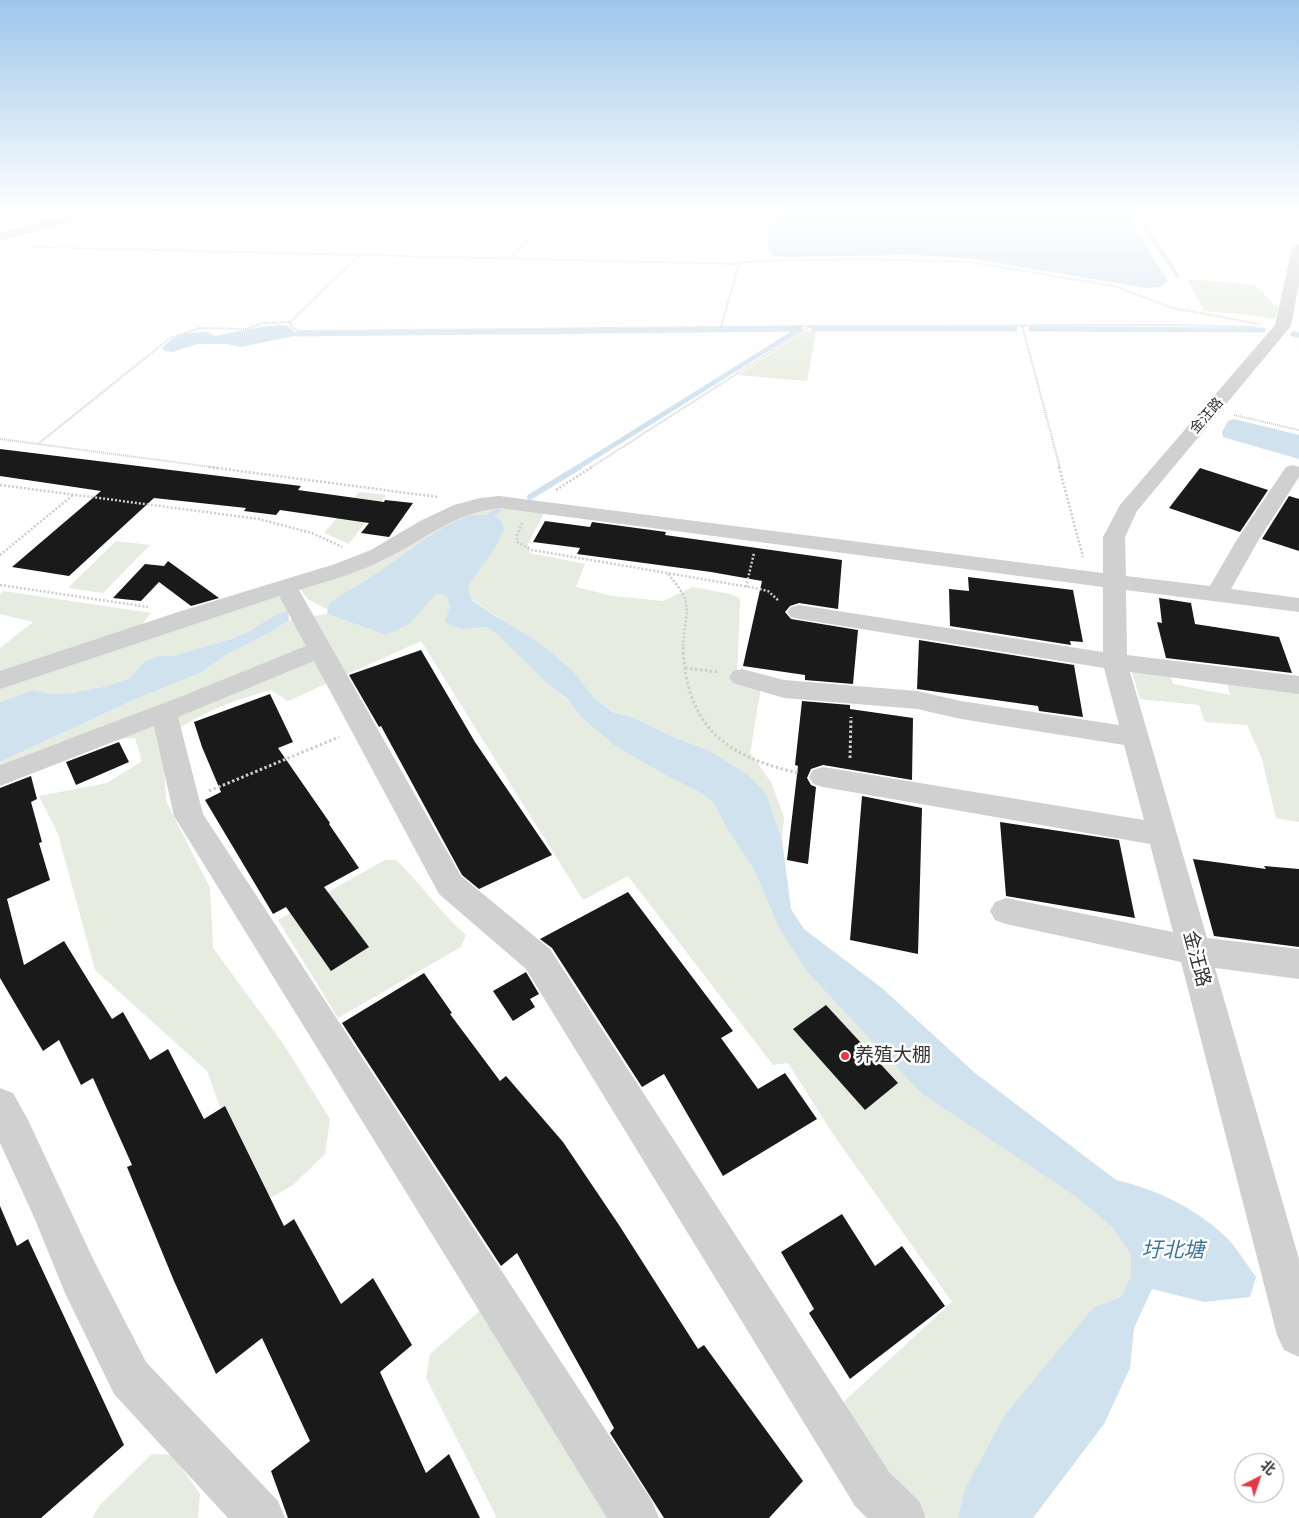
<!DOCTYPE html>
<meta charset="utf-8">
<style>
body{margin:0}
#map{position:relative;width:1299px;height:1518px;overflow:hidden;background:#fff;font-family:"Archivo Narrow","Noto Sans SC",sans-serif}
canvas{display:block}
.north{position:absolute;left:1234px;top:1453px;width:50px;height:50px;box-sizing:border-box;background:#fff;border:1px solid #adadad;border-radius:50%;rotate:41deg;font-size:14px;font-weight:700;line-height:20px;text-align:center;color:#333}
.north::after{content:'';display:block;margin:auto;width:18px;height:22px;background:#e63946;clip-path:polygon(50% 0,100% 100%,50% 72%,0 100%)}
</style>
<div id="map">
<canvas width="1299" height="1518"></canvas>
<div class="north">北</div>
</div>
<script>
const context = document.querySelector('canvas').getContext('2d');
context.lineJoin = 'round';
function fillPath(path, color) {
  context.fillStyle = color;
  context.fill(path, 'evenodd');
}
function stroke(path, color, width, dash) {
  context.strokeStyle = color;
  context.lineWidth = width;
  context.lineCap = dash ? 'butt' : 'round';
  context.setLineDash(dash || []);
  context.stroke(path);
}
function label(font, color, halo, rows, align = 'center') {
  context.font = font + ' "Archivo Narrow","Noto Sans SC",sans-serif';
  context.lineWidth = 5;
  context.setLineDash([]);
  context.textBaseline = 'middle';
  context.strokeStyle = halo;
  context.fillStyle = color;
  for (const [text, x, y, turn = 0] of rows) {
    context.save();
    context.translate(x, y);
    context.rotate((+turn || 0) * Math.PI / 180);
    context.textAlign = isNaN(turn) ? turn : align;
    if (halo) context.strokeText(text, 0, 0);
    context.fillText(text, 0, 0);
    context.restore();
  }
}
const green = new Path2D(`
 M1187 279 1255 285 1274 304 1279 306 1275 319 1251 315 1204 311Z
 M806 331H816L807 381 738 375Z
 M359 492 386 495 349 544 324 533Z
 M491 505 545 511 528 544 530 553 585 564 576 587 613 596 663 601 693 587 730 594 740 598 737 681 761 687 750 753 771 782 784 817 782 840 766 793 708 750 671 736 632 717 614 712 594 698 574 672 472 599 468 586 498 544 504 530 460 519 377 574 329 603 328 610 308 599 300 589 458 515Z
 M116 541 150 545 103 593 68 588Z
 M4 591 151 613 138 629 0 677V648L33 622 0 614V594Z
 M436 594 448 595 450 606 446 621 472 629 486 627 496 633 570 703 581 717 615 746 665 775 699 792 713 802 728 830 753 868 780 930 808 973 865 1034 922 1094 1076 1197 1112 1227 1131 1255V1276L1121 1297 1094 1307 964 1491 958 1518H928L890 1482 839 1406 952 1302 831 1131 788 1063 773 1065 628 876 583 900 421 641 288 701 271 690C230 701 198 714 163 739L166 801 210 888 213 948 284 1045 330 1119 325 1154 293 1185 256 1206 207 1071 95 970 58 834 39 796 107 783 142 761 135 738 60 742 0 765V762L129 702 200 673 226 655 271 632 289 620 327 614 386 635Z
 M270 597H280L288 612 231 639 172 656H159L145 661 130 678 107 686 72 693 50 694 33 690 0 702V685Z
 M1132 672 1171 677 1173 684 1230 695 1227 682 1299 691V822L1276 818 1262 759 1247 725 1205 722 1199 705 1140 699Z
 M385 860H396C421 883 440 913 466 935L461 947 338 1018 278 920Z
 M483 1308 614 1518H494L496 1516 426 1378 430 1354Z
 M152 1454 173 1455 200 1494 198 1518H92L100 1505Z`);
const water = new Path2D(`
 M772 209H1136L1132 216V224L1168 281 1161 287 1146 288 968 258 910 255 787 257 775 256 769 251 767 243Z
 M280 325 287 326 296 333 294 336 241 347 227 344H198L172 352 165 351 162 348 172 339 187 333 207 332 215 336 260 327Z
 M1234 419 1299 435V459L1223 437 1222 432 1228 421Z
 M471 515H491L501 520 504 530 498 544 468 586 472 600 495 616 537 641 574 672 594 698 613 712 632 717 671 736 708 750 748 775 766 793 782 840 791 909 804 929 883 989 975 1073 1116 1180C1156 1189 1199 1210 1228 1239 1238 1250 1247 1265 1256 1277L1250 1297 1204 1302 1152 1289 1134 1328 1130 1368 1104 1424 1033 1518H958L964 1491 1005 1415 1094 1307 1121 1297 1131 1276V1255L1112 1227 1076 1197 922 1094 865 1034 808 973 780 930 753 868 728 830 713 802 699 792 665 775 615 746 581 717 567 699 544 680 496 633 486 627C472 629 456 631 445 621L450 606 447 595 436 594 409 624 386 635 327 614 329 603C345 592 363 583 379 572 408 552 437 527 471 515Z
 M288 612 289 620 271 632 226 655 200 673 129 702 0 762V702L33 690 50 694 72 693 107 686 130 678 145 661 159 656H172L231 639 249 631 278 614Z`);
const streamFar2 = new Path2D(`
 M1146 209 1141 221 1178 276
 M96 213 109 209`);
const streamFar1 = new Path2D(`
 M814 329H1015
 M1031 329 1263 330
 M295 334 800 329
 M1293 334 1299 335
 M577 468 798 330`);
const stream = new Path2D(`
 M530 497 579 467
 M491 515 498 511`);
const building = new Path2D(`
 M0 449 301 486 298 490 384 502 385 500 413 503 389 537 361 533 369 523 280 510 276 515 244 511 246 508 154 498 69 576 12 567 101 491 0 476Z
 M1200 468 1268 490 1240 532 1169 508Z
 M1289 496 1299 499V551L1262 539Z
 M545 521 590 527 592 522 666 532 665 535 842 560 838 609 799 603 790 606 785 612 791 619 858 630 853 684 805 680V675L743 666 762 581 711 572 577 554 580 548 533 542Z
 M168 561 219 598 191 606 159 582 141 601 113 598 145 564 164 566Z
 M968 577 1073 590 1083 642 1070 641 1071 645 950 626 949 589 969 591Z
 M1159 598 1191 603 1195 624 1279 637 1292 673 1166 658 1157 622 1162 623Z
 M919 640 1074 665 1083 717 1039 711 1038 706 917 689Z
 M421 650 475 742 552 855 479 889 462 875 381 726 379 727 349 675Z
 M270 694 293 742 278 748 330 823 329 824 359 868 324 887 369 947 331 971 286 907 273 914 205 800 221 792 202 747 194 722Z
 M802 701 850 705V709L913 718 912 780 823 765 811 769 807 778 811 785 816 787 808 864 787 860 798 766 795 765Z
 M119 742 129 762 76 785 66 762Z
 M31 776 37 799 31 802 42 842 39 843 50 880 7 899 24 965 64 941 112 1019 123 1012 150 1060 168 1049 204 1119 225 1106 284 1226 294 1219 341 1304 373 1278 412 1345 380 1372 426 1473 449 1454 480 1518H288L271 1471 310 1441 262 1338 216 1374 174 1281 127 1167 132 1165 93 1078 81 1085 59 1040 43 1051 0 978V788Z
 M862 796 922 808 918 954 850 940Z
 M1000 822 1119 840 1135 918 1006 896Z
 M1193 859 1266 869 1264 866 1299 869V947L1214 936Z
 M628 892 733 1031 721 1038 758 1089 785 1073 817 1119 723 1176 664 1074 642 1087 552 948 540 939Z
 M526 972 539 994 530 999 535 1007 513 1021 493 991Z
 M424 973 452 1013 450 1014 500 1081 506 1076 563 1142 619 1225 698 1349 704 1345 803 1481 769 1518H664L610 1433 614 1428 517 1253 501 1266 342 1023Z
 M826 1005 898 1083 865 1110 793 1029Z
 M0 1206 17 1246 28 1239 124 1445 41 1518H0Z
 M842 1214 875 1266 902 1246 945 1306 850 1379 809 1313 814 1309 781 1252Z`);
const pathFar2 = new Path2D(`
 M0 213H17
 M33 247 734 264 756 261 863 259 970 262 1114 286 1173 308 1259 324
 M360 255 290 322 292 328 300 331 811 326 1176 325 1256 327
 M512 258 550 209
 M1022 325 1060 468
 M721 327 739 264
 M1234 415 1299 430
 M0 439 219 468
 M38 444 170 338 200 328 247 329 262 323 290 322
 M590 468 811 326`);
const pathFar1 = new Path2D(`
 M209 467 438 497
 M1059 467 1083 557
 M0 485 259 519 312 533 342 547
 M556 490 592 467
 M522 523 517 535V542L532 550 755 588 768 591 779 601
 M0 555 73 495
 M668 574C697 607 684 610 683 648
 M0 585 148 607
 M746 587 754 553`);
const path = new Path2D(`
 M683 647C686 727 726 757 799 773
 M685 668 719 672
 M850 758 851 717
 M209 791 339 737`);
const minor = new Path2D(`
 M85 209H106L104 212 0 241V233Z
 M1299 244V283L1291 326 1137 511 1125 537 1126 576 1210 586 1236 541 1286 467 1293 465 1299 467V477L1258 541 1231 589 1299 598V612L1126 590 1127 655 1299 676V694L1130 672 1207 938 1299 949V979L1215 968 1299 1259V1357L1284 1350 1277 1335 1181 962 1006 924 995 920 990 911 995 902 1006 898 1173 932 1150 844 823 787 813 784 809 777 813 770 823 767 1144 820 1124 745 961 719 917 709 784 698 733 683 729 677 733 671 742 669 784 680 917 691 961 701 1119 725 1104 668 799 619 791 617 787 612 791 607 799 605 1103 652V587L499 508C453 513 425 540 385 559 358 573 328 581 299 590L461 876 550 949 889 1472 919 1501 926 1518H867L855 1506 526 969 439 894 314 661 178 717 203 814 652 1501 659 1518H607L179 824 174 816 154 726 0 786V765L180 697 306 646 279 596 0 689V671L178 612 335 564 371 550 420 521 454 505 480 498 499 496 1103 573V537L1120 505 1275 325 1292 248Z
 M0 1088 13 1093 28 1120 95 1263 146 1362 278 1501 285 1518H228L114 1394 65 1293 34 1217 0 1143Z`);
const markers = [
 [845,1056,5,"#e63946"]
];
const farStreetnames = [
 ["金汪路",1207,416,-49]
];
const nearStreetnames = [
 ["金汪路",1196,959,75]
];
const nearPoinames = [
 ["养殖大棚",855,1056]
];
const nearWaternames = [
 ["圩北塘",1173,1251]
];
fillPath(green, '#e6ecdf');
fillPath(water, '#cfe2ee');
stroke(streamFar2, '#cfe2ee', 4);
stroke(streamFar1, '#cfe2ee', 5);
stroke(stream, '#cfe2ee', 6);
fillPath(building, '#1a1a1a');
stroke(pathFar2, '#cdcdcd', 2, [1, 1]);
stroke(pathFar1, '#cdcdcd', 2.5, [2, 2]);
stroke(path, '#cdcdcd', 3, [2.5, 2.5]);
fillPath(minor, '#d0d0d0');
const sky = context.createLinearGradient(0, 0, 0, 422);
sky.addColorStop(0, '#9ec6ea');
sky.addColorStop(0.5, '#fff');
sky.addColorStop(1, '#ffffff00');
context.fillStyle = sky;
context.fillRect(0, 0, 1299, 422);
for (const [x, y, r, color] of markers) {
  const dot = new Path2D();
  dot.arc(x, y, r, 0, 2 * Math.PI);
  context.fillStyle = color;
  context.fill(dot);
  stroke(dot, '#fff', 2);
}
label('14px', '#333', '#fff', farStreetnames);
label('19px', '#333', '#fff', nearStreetnames);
label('19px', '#333', '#fff', nearPoinames, 'left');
label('italic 21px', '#3f7597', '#fff', nearWaternames);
</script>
